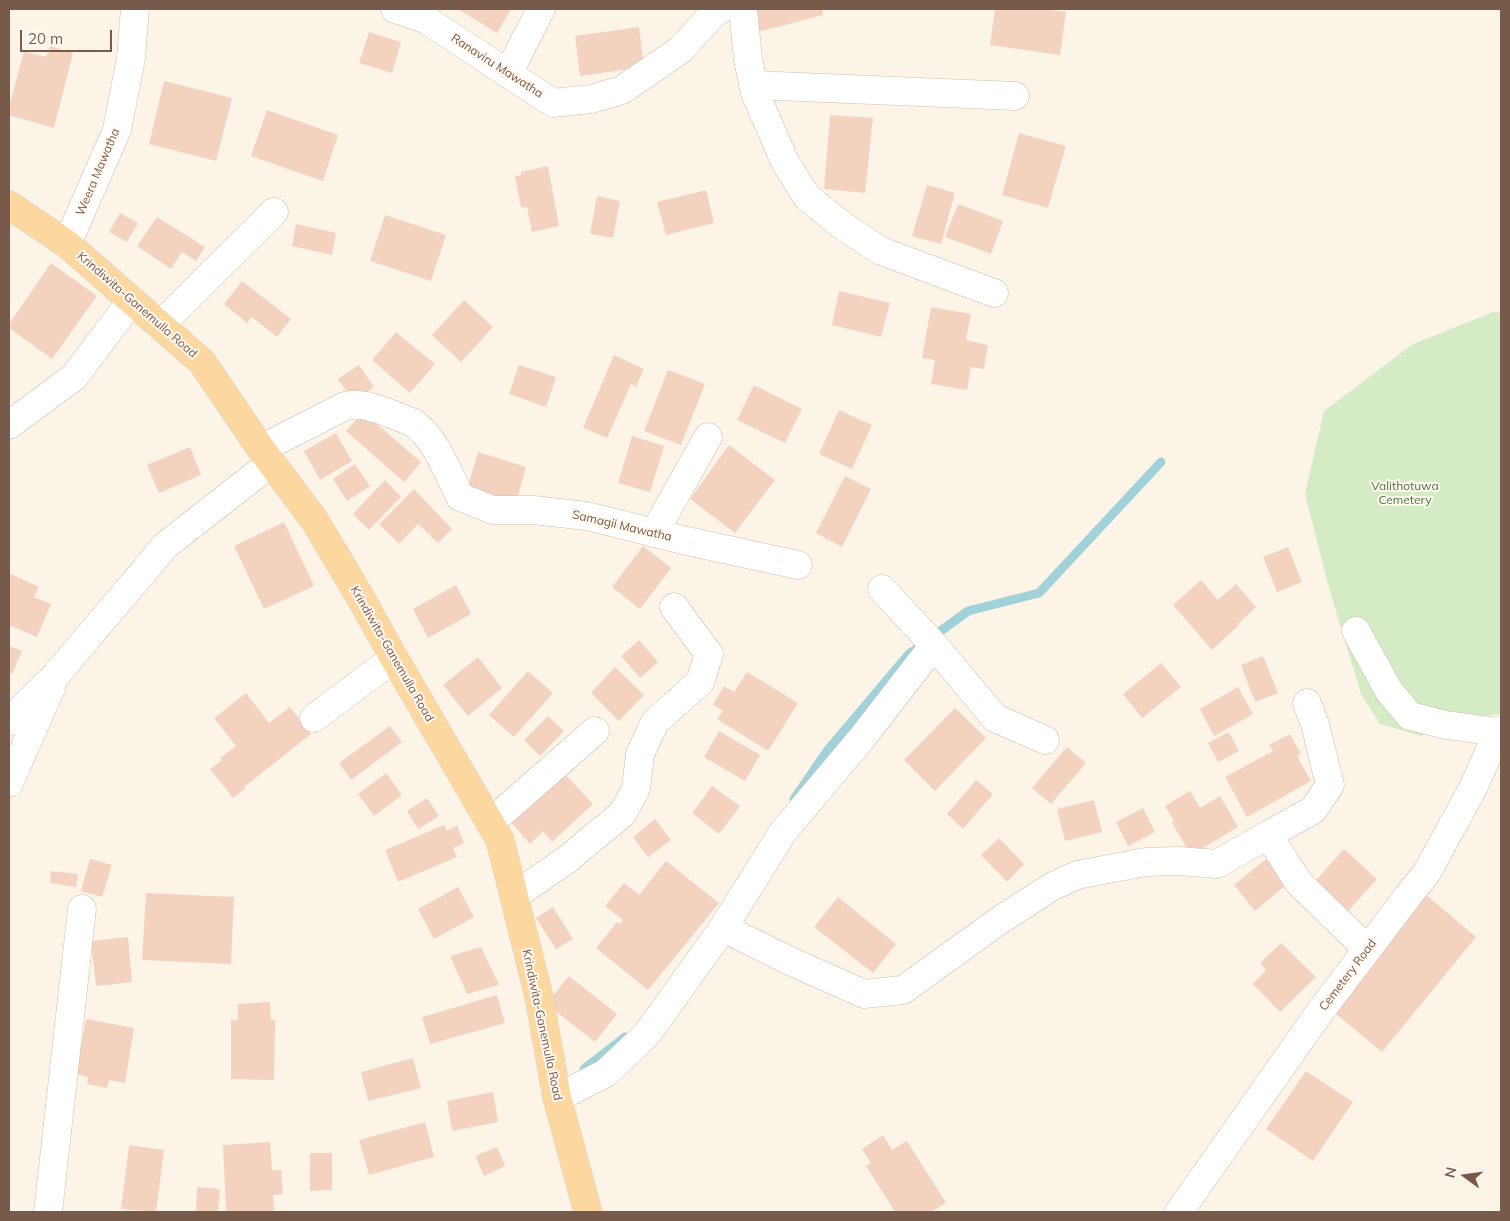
<!DOCTYPE html>
<style>
body{margin:0}
#map{position:relative;width:1510px;height:1221px;overflow:hidden;background:#fdf4e8;font-family:Mulish,sans-serif}
canvas{display:block}
.frame{position:absolute;inset:0;border:10px solid #785a4b;pointer-events:none}
.north{position:absolute;left:1440px;top:1151px;width:50px;height:50px;-webkit-text-stroke:4px #fff8ef;paint-order:stroke;rotate:284deg;font-size:14px;font-weight:700;line-height:20px;text-align:center;color:#785a4b}
.north::after{content:'';display:block;margin:auto;width:18px;height:22px;background:#785a4b;clip-path:polygon(50% 0,100% 100%,50% 72%,0 100%)}
.scale{position:absolute;left:20px;top:30px;width:92px;height:22px;box-sizing:border-box;border:2px solid #785a4b;border-top:0;padding-left:6px;font-size:15px;line-height:18px;white-space:nowrap;color:#785a4b;-webkit-text-stroke:4px #fff8ef;paint-order:stroke}
</style>
<div id="map">
<canvas width="1510" height="1221"></canvas>
<div class="frame"></div>
<div class="north">N</div>
<div class="scale">20 m</div>
</div>
<script>
const context = document.querySelector('canvas').getContext('2d');
context.lineJoin = 'round';
function fillPath(path, color) {
  context.fillStyle = color;
  context.fill(path, 'evenodd');
}
function stroke(path, color, width, dash) {
  context.strokeStyle = color;
  context.lineWidth = width;
  context.lineCap = dash ? 'butt' : 'round';
  context.setLineDash(dash || []);
  context.stroke(path);
}
function label(font, color, halo, rows, align = 'center') {
  context.font = font + ' Mulish,sans-serif';
  context.lineWidth = 4;
  context.setLineDash([]);
  context.textBaseline = 'middle';
  context.strokeStyle = halo;
  context.fillStyle = color;
  for (const [text, x, y, turn = 0] of rows) {
    context.save();
    context.translate(x, y);
    context.rotate((+turn || 0) * Math.PI / 180);
    context.textAlign = isNaN(turn) ? turn : align;
    if (halo) context.strokeText(text, 0, 0);
    context.fillText(text, 0, 0);
    context.restore();
  }
}
const green = new Path2D(`
 M1493 312 1501 313V714L1459 719 1421 736 1380 724 1361 694 1329 588 1305 494 1324 411 1413 344Z`);
const stream = new Path2D(`
 M931 638 968 611 1039 593 1161 462
 M794 799 827 751 909 654 919 647
 M584 1069 625 1037`);
const building = new Path2D(`
 M458 9H511L497 33Z
 M752 9H822L823 15 758 32Z
 M995 9H1043L1066 12 1060 55 990 45Z
 M639 27 644 67 580 76 575 36Z
 M369 32 401 42 392 73 359 63Z
 M50 46 73 53 54 128 9 115V107L24 51 46 57Z
 M164 81 232 98 216 161 149 144Z
 M267 110 338 135 323 181 251 156Z
 M830 115 873 118 865 193 824 189Z
 M1019 133 1066 146 1048 208 1002 195Z
 M548 166 559 226 532 232 527 207 521 208 515 176 521 175V172Z
 M927 185 955 193 941 244 912 236Z
 M706 190 714 223 666 235 657 202Z
 M597 196 620 201 613 238 590 234Z
 M958 204 1003 221 991 254 945 237Z
 M120 213 138 223 127 242 109 232Z
 M385 215 446 235 431 281 370 261Z
 M157 217 205 247 196 261 182 252 171 269 137 246Z
 M296 224 336 233 332 255 292 246Z
 M51 263 97 296 52 359 9 328V324Z
 M242 281 291 319 277 337 252 317 247 323 224 304Z
 M839 291 890 303 881 337 832 325Z
 M464 300 493 327 461 362 432 335Z
 M931 307 971 314 966 340 988 345 984 369 971 367 967 390 931 384 935 360 922 358Z
 M396 332 435 364 410 393 372 360Z
 M614 355 644 369 636 387 631 384 607 438 583 428Z
 M359 365 374 387 353 401 338 379Z
 M519 365 556 377 546 407 509 394Z
 M668 370 705 384 681 445 644 431Z
 M754 385 802 409 785 443 737 420Z
 M839 410 872 425 852 469 819 454Z
 M363 412 421 462 404 482 346 431Z
 M336 433 352 461 320 480 304 451Z
 M632 436 664 446 650 492 618 483Z
 M729 445 775 480 735 533 690 499Z
 M190 447 201 475 159 493 147 465Z
 M478 452 526 467 515 506 466 492Z
 M355 464 370 486 347 501 333 479Z
 M845 476 871 489 842 547 816 533Z
 M385 480 401 497 369 530 353 514Z
 M414 489 452 529 438 543 418 524 399 544 379 524Z
 M284 522 314 586 264 609 234 546Z
 M643 546 671 568 640 609 612 587Z
 M1288 547 1302 582 1277 592 1263 557Z
 M9 573 39 587 34 597 51 604 37 637 9 625Z
 M1201 580 1218 600 1236 584 1256 607 1238 624 1239 625 1212 650 1173 605Z
 M456 585 471 614 428 638 413 609Z
 M639 640 658 662 640 678 621 656Z
 M9 646 22 651 12 674 9 673Z
 M1263 656 1278 693 1255 702 1241 665Z
 M478 657 502 688 468 716 443 685Z
 M1161 663 1181 687 1142 718 1123 694Z
 M615 667 644 695 619 721 591 693Z
 M528 671 553 693 514 737 489 715Z
 M747 672 798 703 768 751 717 719 723 711 713 705 724 686 734 692Z
 M1238 687 1253 714 1214 736 1200 709Z
 M246 693 269 723 290 707 311 734 244 787 246 788 233 798 210 769 222 760 220 758 236 746 214 718Z
 M955 708 986 738 935 791 904 760Z
 M548 716 564 731 540 756 524 740Z
 M390 726 402 742 351 780 339 763Z
 M719 731 760 755 745 781 704 757Z
 M1229 732 1239 751 1218 762 1208 743Z
 M1290 734 1301 754 1297 756 1311 781 1247 817 1225 777 1273 751 1269 745Z
 M1067 747 1086 763 1051 804 1032 788Z
 M563 772 593 804 552 842 543 831 530 844 511 822Z
 M386 773 402 795 374 816 358 794Z
 M976 780 993 794 963 829 947 814Z
 M712 786 740 806 719 834 692 813Z
 M1190 791 1200 808 1220 796 1238 827 1191 855 1172 823 1174 821 1165 806Z
 M427 798 439 816 418 829 407 811Z
 M1094 800 1102 832 1065 841 1057 809Z
 M1143 808 1155 832 1128 846 1116 822Z
 M655 819 671 840 648 857 633 837Z
 M444 825 447 831 457 826 464 843 453 848 457 857 398 882 385 850Z
 M999 838 1024 864 1007 882 981 855Z
 M1344 849 1377 879 1342 918 1309 888Z
 M90 859 112 865 102 897 81 891Z
 M1266 859 1287 884 1255 911 1234 885Z
 M666 861 719 903 648 990 596 948 617 922 620 924 623 920 605 906 624 883 639 895Z
 M51 871 78 874 76 887 50 883Z
 M458 887 474 917 434 939 418 909Z
 M146 893 234 897 231 964 142 960Z
 M1424 893 1476 937 1382 1052 1330 1009Z
 M838 897 896 944 873 973 814 927Z
 M553 907 573 939 556 949 536 918Z
 M128 937 132 982 96 986 91 941Z
 M1281 943 1316 977 1280 1012 1253 984 1266 970 1260 963Z
 M481 947 499 985 467 994 450 956Z
 M569 976 617 1014 595 1042 546 1004Z
 M497 995 505 1023 430 1044 422 1017Z
 M270 1002 271 1020H275L274 1080 231 1079V1020H238V1004Z
 M86 1019 134 1028 125 1083 109 1080 107 1088 87 1084 88 1077 76 1074Z
 M413 1058 421 1088 368 1101 361 1072Z
 M1306 1071 1353 1102 1313 1161 1266 1129Z
 M493 1092 498 1122 452 1131 447 1101Z
 M425 1122 434 1157 369 1175 359 1140Z
 M883 1135 892 1150 907 1141 946 1203 931 1212H895L866 1166 871 1163 862 1149Z
 M270 1142 272 1170H281L283 1194 273 1195 274 1212H226L223 1145Z
 M129 1145 164 1150 156 1212 121 1209Z
 M497 1147 505 1166 484 1176 475 1156Z
 M310 1153H332V1190L310 1191Z
 M197 1187 220 1189 218 1212H196Z`);
const minor = new Path2D(`
 M395 9 425 19 553 103 591 99 622 90 680 50 713 14 721 9
 M743 9 748 59 755 93 785 162 807 197 843 226 881 251 994 293
 M508 74 541 9
 M753 85 1015 96
 M67 244 117 130 131 58 135 9
 M160 325 274 212
 M9 425 74 377 132 300
 M261 449 345 406C364 400 395 416 414 423 437 441 447 471 460 497L493 510H533L587 516 687 541 798 565
 M654 533 708 437
 M882 589 934 645
 M1356 631 1389 691 1410 716 1446 725 1498 732
 M314 718 394 658
 M9 721 56 675 166 545 271 463
 M9 783 51 688
 M490 823 595 731
 M1268 835 1313 810 1330 785 1315 724 1307 703
 M514 896 565 861 622 814 636 789 640 754 655 722 700 682 709 654 674 607
 M723 928 790 961 864 994 903 990 1000 920 1053 886 1077 875 1146 862 1178 861 1217 864 1268 835 1299 883 1367 949
 M557 1098 606 1073 647 1034 723 928 783 832 862 738 934 645 995 718 1045 740
 M48 1212 82 909
 M1179 1212 1322 1009 1408 896 1426 874 1473 788 1498 732 1501 730`);
const major = new Path2D(`
 M9 205 67 244 202 362 261 449 315 521 363 602 394 658 500 840 539 997 557 1098 588 1212`);
const streetNames = [
 ["Ranaviru Mawatha",497,66,33],
 ["Weera Mawatha",98,172,-67],
 ["Krindiwita-Ganemulla Road",137,305,41],
 ["Samagii Mawatha",622,526,13],
 ["Krindiwita-Ganemulla Road",392,654,60],
 ["Cemetery Road",1348,975,-53],
 ["Krindiwita-Ganemulla Road",542,1025,78]
];
const parkNames = [
 ["Valithotuwa",1405,486],
 ["Cemetery",1405,500]
];
fillPath(green, '#d5ebc5');
stroke(stream, '#a1d2d9', 9);
fillPath(building, '#f3d3bf');
stroke(minor, '#cfbcad', 29);
stroke(major, '#d9d1cd', 29);
stroke(minor, '#fff', 28);
stroke(major, '#fcd8a0', 28);
label('12px', '#785a4b', '#fff8ef', streetNames);
label('12px', '#517840', '#fff8ef', parkNames);
</script>
